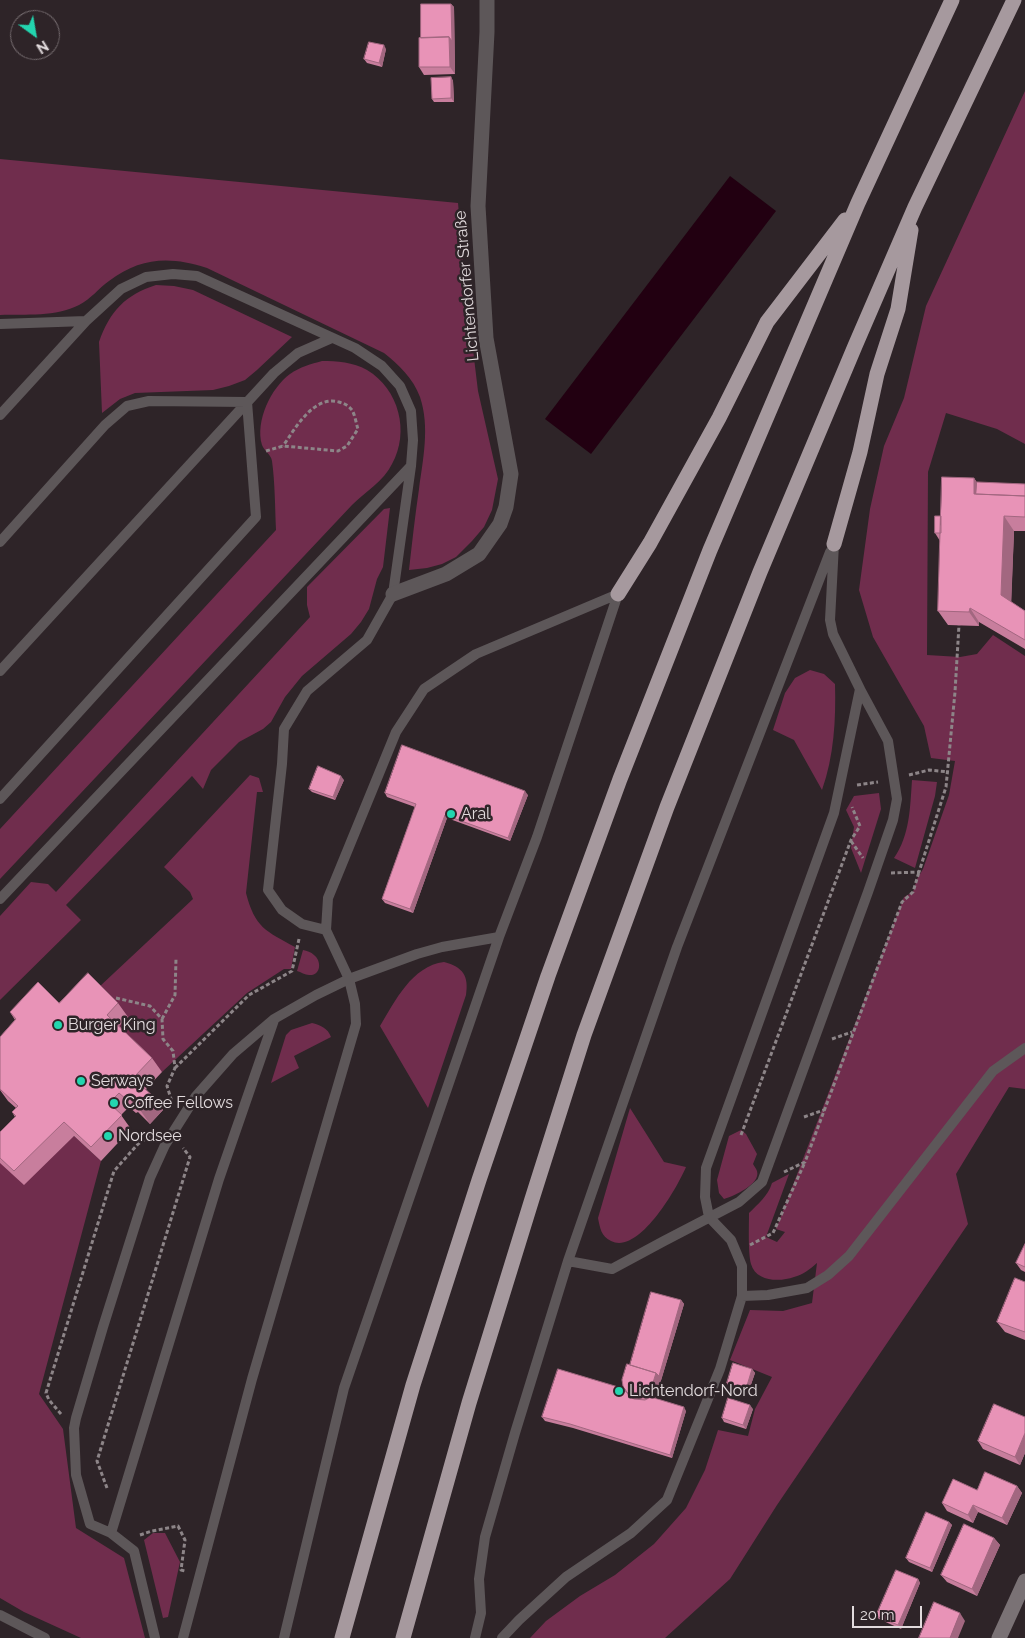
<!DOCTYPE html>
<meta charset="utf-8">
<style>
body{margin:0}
#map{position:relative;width:1025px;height:1638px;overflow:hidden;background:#2e2428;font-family:Raleway,sans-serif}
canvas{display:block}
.north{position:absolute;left:10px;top:10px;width:50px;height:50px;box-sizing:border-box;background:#2e2428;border:1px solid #766d70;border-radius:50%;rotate:148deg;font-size:14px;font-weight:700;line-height:20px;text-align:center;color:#e2dbdd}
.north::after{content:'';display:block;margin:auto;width:18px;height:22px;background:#23d5af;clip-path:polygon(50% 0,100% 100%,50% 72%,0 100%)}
.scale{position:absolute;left:852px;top:1606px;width:70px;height:22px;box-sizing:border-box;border:2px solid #e2dbdd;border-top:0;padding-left:6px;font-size:15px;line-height:18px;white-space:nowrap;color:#e2dbdd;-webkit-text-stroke:4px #2e2428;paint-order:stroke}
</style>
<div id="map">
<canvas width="1025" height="1638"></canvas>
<div class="north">N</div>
<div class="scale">20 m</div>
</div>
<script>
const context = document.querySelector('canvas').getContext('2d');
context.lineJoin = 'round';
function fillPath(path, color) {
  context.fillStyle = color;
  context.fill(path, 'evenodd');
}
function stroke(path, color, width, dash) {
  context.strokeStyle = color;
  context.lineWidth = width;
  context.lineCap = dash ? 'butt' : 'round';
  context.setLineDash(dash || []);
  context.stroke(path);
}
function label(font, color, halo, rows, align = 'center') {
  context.font = font + ' Raleway,sans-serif';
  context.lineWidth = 5;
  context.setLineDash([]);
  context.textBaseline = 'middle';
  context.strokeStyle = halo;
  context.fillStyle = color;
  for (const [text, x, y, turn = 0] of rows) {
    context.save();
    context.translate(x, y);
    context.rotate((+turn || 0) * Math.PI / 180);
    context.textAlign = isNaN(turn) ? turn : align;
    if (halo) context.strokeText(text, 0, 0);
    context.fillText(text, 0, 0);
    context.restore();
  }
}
const green = new Path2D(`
 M1025 91V444L997 429 946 413 928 472 927 655 960 657 977 654 993 635 1025 656V1089L1009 1087 956 1174 968 1224 777 1505 730 1579 665 1638H530L546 1621 580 1596 615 1575 654 1544 686 1508 705 1470 718 1430 748 1436 755 1409 772 1377 730 1360 750 1310 783 1311 812 1303 817 1263C810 1269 803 1275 794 1277 780 1282 756 1282 751 1264 748 1252 749 1226 749 1213 758 1204 768 1196 772 1183L789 1174 766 1237 777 1242 785 1232 776 1229 904 897 913 892 917 879 923 869 949 795 955 761 931 758 924 726 873 637 859 590 870 509 884 446 904 398 926 306Z
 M0 159 458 203 466 292 478 391 498 479 492 510 484 527 472 541 456 557 442 564 427 568 409 570C412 543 415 516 419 489 423 459 430 427 420 397 413 378 399 365 384 353L207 268C170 256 141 257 109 281 99 288 91 299 79 305 56 317 26 314 0 315Z
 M156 285 174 286 193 290 292 337 257 370 245 380 229 386 213 390 135 393 120 399 102 413 99 342C110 311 125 295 156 285Z
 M322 361C337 361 353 362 367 370 399 389 410 432 392 464 384 481 365 492 352 505L0 879V829L276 530C275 507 275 483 272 461 271 454 264 451 262 445 255 421 271 388 290 374 300 367 311 364 322 361Z
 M390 508 383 567 377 579 369 609 361 622 351 634 302 676 285 697 271 722 263 729 239 742 211 770 203 789 192 776 66 905 81 920 0 1000V916L31 882 48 884 56 892 310 617 307 605V587L384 509Z
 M810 670 824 674 835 684C836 720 834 756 822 790L794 740 773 730 785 693 795 678Z
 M250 775 259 778 263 792H257L246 893C255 928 266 931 295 947L291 969H284L247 993 162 1072 117 1029 98 988 193 899 190 892 164 867Z
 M912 780 937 782 935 796 915 868 894 858C910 835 910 808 912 780Z
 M879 793 881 809 861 873 851 848 854 827 846 810 854 796Z
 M303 950C307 951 311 952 314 955 322 961 321 976 309 975 305 975 301 972 297 971Z
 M444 962C463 967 469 976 466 995L428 1108 380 1026C395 1001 412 966 444 962Z
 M312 1023C320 1025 328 1028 331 1037L294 1056 299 1068 271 1083 286 1035 291 1030Z
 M630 1108 664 1162 686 1167C677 1188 639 1255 611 1241 601 1236 600 1228 598 1218Z
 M741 1130 746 1134 757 1154 753 1164C754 1166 756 1168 757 1171 761 1184 734 1196 724 1199L719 1193 717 1180 729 1136Z
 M74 1136 101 1161 39 1394 63 1429 76 1528 124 1558 145 1638H81L24 1612 0 1598V1163Z
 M153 1533H165L180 1562 168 1617 163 1618 144 1540Z`);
const water = new Path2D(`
 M730 176 776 211 591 454 545 419Z`);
const path = new Path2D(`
 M266 451 283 446 338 451 347 446 358 429C356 423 355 415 352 410 348 405 345 404 339 402 313 395 295 429 283 446
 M909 775 929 770 949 772
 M857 785 878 782
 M851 841 863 858
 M891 873 919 872 946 787 955 692 959 625
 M116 998 150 1006 162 1019 163 1039 173 1051 175 1068 167 1086 172 1102
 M162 1019 175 995 176 959
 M832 1039 852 1032
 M175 1068 249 995 292 971 299 939
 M804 1117 824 1110
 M741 1135 851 840 860 826 852 807
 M784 1172 805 1162 902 902 913 892 919 872
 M750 1245 773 1233 805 1162
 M61 1414 49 1400 46 1393 114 1171 138 1144 150 1136
 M107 1488 97 1461 190 1157 183 1148
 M140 1535 152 1531 178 1526 185 1540 181 1570 185 1571`);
const lane = new Path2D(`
 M0 324 86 321
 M0 415 86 321 121 289 146 277 173 274 197 276 355 348 382 366 400 386 411 411 413 440 411 466 393 594 367 640 307 691 284 729 282 764 268 890 282 910 302 924 326 930
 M0 542 105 425 127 406 149 401 247 402 256 517 0 799
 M0 671 274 373 298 353 332 338
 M0 899 411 466
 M568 1261 612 1269 664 1241 739 1202 762 1182 868 892 893 820 897 799 888 741 860 689
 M742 1296 768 1295 807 1288 828 1275 849 1256 993 1071 1025 1048
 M111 1533 219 1179 274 1020
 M0 1615 45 1638
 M155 1638 134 1551 111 1533 90 1524 76 1475 74 1428 76 1418 103 1327 150 1178 165 1145 196 1096 233 1054 274 1019 316 995 349 979 417 954 442 947 499 937
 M183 1638 252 1379 356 1024 355 1004 349 979 326 930 328 898 396 732 424 689 476 654 618 594
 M284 1638 344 1388 499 937 537 837 618 594
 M475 1638 481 1613 479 1579 485 1537 515 1433 568 1261 677 947 830 552
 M502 1638 519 1620 566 1577 631 1533 667 1500 720 1369 742 1296V1266L731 1240 709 1217 705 1197 706 1168 834 813 860 689 833 634 830 620 834 544`);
const street = new Path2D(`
 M393 594 446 574 479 554 500 524 506 507 511 474 486 338 478 206 487 32V0`);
const secondary = new Path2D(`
 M999 1638 1025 1581`);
const highway = new Path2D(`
 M834 544 860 452 877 374 898 309 911 230
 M618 594 650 543 719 418 767 322 845 220
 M342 1638 413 1385 479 1180 548 976 620 779 710 550 858 203 952 0
 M403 1638 469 1403 532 1199 584 1035 667 807 760 572 855 346 915 207 1014 0`);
const wall = new Path2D(`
 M451 4 454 7 455 74 424 75 419 67 421 38Z
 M386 49 382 67 367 63 364 59Z
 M451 77 453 81 454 102H434L432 99Z
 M974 478 977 483 1025 484V531H1014L1011 602 1025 611V649L979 622V626L948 625 938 611 940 541 935 533Z
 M344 780 335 800 312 792 309 789Z
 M385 793 528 795 510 841 447 818 413 913 385 903 382 899 415 807 387 797Z
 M59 1003H118L128 1017 119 1026 152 1058 162 1072 146 1089 163 1110 150 1124 138 1112 136 1113 129 1107 121 1115 131 1129 101 1161 74 1136 24 1185 0 1163V1132L15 1117 12 1112 16 1108 8 1101 0 1090V1037L15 1020 10 1012Z
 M1025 1244V1272L1021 1270 1016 1263Z
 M1025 1282V1340L1005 1332 997 1322Z
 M681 1300 684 1304 656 1397 655 1398 686 1411 672 1458 573 1428 545 1421 542 1417 625 1389Z
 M752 1369 755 1373 748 1393 729 1387 727 1383Z
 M753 1409 746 1429 724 1422 722 1418Z
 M1025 1417V1453L1020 1465 983 1449 978 1441Z
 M1017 1486 1022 1493 1007 1525 978 1512 973 1523 947 1511 942 1503 977 1490Z
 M949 1522 952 1525 932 1572 909 1562 906 1558Z
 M994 1538 1000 1545 977 1596 947 1582 941 1575Z
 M918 1579 920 1583 901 1629 879 1619 876 1616Z`);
const shadedWall = new Path2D(`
 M451 4 454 7 455 74 450 67 449 37Z
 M384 45 386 49 382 67 379 63Z
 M451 77 453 81 454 102 451 98Z
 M974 478 984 492 974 494Z
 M1004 516 1014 531 1011 610 1001 595Z
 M970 608 979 622V626L969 612Z
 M341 776 344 780 335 800 333 797Z
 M525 791 528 795 510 841 508 838Z
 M445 815 447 818 413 913 410 909Z
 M153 1096 163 1110 150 1124 140 1110Z
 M681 1300 684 1304 656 1397 653 1401 648 1393 656 1373Z
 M752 1369 755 1373 748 1393 746 1389Z
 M750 1405 753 1409 746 1429 743 1425Z
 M684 1407 686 1411 672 1458 670 1455Z
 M1025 1433V1453L1020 1465 1015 1457Z
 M1017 1486 1022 1493 1007 1525 1002 1518Z
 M973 1505 978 1512 973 1523 968 1515Z
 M949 1522 952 1525 932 1572 930 1568Z
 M994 1538 1000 1545 977 1596 972 1589Z
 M918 1579 920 1583 901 1629 898 1625Z
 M960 1613 965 1621 958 1638H950Z`);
const building = new Path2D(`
 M421 4H451L452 41 449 37 421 38Z
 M449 37 450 67H419V38Z
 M369 42 384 45 379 63 364 59Z
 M451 77V98L432 99 431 78Z
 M942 477 974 478V494L1025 496V517L1004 516 1001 595 1025 611V640L970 608 969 612 938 611Z
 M977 482 1025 484V496L976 494Z
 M935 516H941V533H935Z
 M402 745 525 791 508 838 445 815 410 909 382 899 416 804 385 793Z
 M318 766 341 776 333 797 309 789Z
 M88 973 118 1003 107 1015 152 1058 135 1076 142 1082 139 1084 153 1096 140 1110 128 1097 126 1099 119 1093 109 1103 122 1115 91 1147 64 1122 14 1171 0 1158V1132L16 1116 12 1112 18 1106 0 1089V1037L16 1019 10 1012 38 982 59 1003Z
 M1025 1244V1267L1016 1263Z
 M1015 1278 1025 1282V1332L997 1322Z
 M651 1292 681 1300 659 1376 656 1373 630 1365Z
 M733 1363 752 1369 746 1389 727 1383Z
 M627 1364 656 1373 651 1389 648 1393 643 1397H637L626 1392 623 1386 622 1380Z
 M558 1369 625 1389 629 1396 634 1399 645 1400 651 1397 684 1407 670 1455 570 1424 542 1417Z
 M728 1398 750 1405 743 1425 722 1418Z
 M994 1404 1025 1417V1433L1015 1457 978 1441Z
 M985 1472 1017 1486 1002 1518 973 1505 968 1515 942 1503 953 1479 977 1490Z
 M926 1512 949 1522 930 1568 906 1558Z
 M964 1524 994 1538 972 1589 941 1575Z
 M896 1570 918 1579 898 1625 876 1616Z
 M934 1602 960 1613 950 1638H919Z`);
const markers = [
 [451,814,5,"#23d5af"],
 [58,1025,5,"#23d5af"],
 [81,1081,5,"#23d5af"],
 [114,1103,5,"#23d5af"],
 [108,1136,5,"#23d5af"],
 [619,1391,5,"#23d5af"]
];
const streetNames = [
 ["Lichtendorfer Straße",467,286,-95]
];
const poiNames = [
 ["Aral",461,814],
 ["Burger King",68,1025],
 ["Serways",91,1081],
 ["Coffee Fellows",124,1103],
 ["Nordsee",118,1136],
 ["Lichtendorf-Nord",629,1391]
];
fillPath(green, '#702d4d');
fillPath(water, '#201');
stroke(path, '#8d8588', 3, [4, 2.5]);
stroke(lane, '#5d5759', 10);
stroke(street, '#5d5759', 15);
stroke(secondary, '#7a7275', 15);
stroke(highway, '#a6999e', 15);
fillPath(wall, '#c87e9d');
fillPath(shadedWall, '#a26780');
fillPath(building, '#e893b7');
stroke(building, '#a26780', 1);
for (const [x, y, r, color] of markers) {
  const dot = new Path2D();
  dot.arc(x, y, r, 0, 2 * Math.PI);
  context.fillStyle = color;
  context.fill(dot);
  stroke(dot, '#2e2428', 2);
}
label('16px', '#e2dbdd', '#2e2428', streetNames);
label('16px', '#e2dbdd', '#2e2428', poiNames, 'left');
</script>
